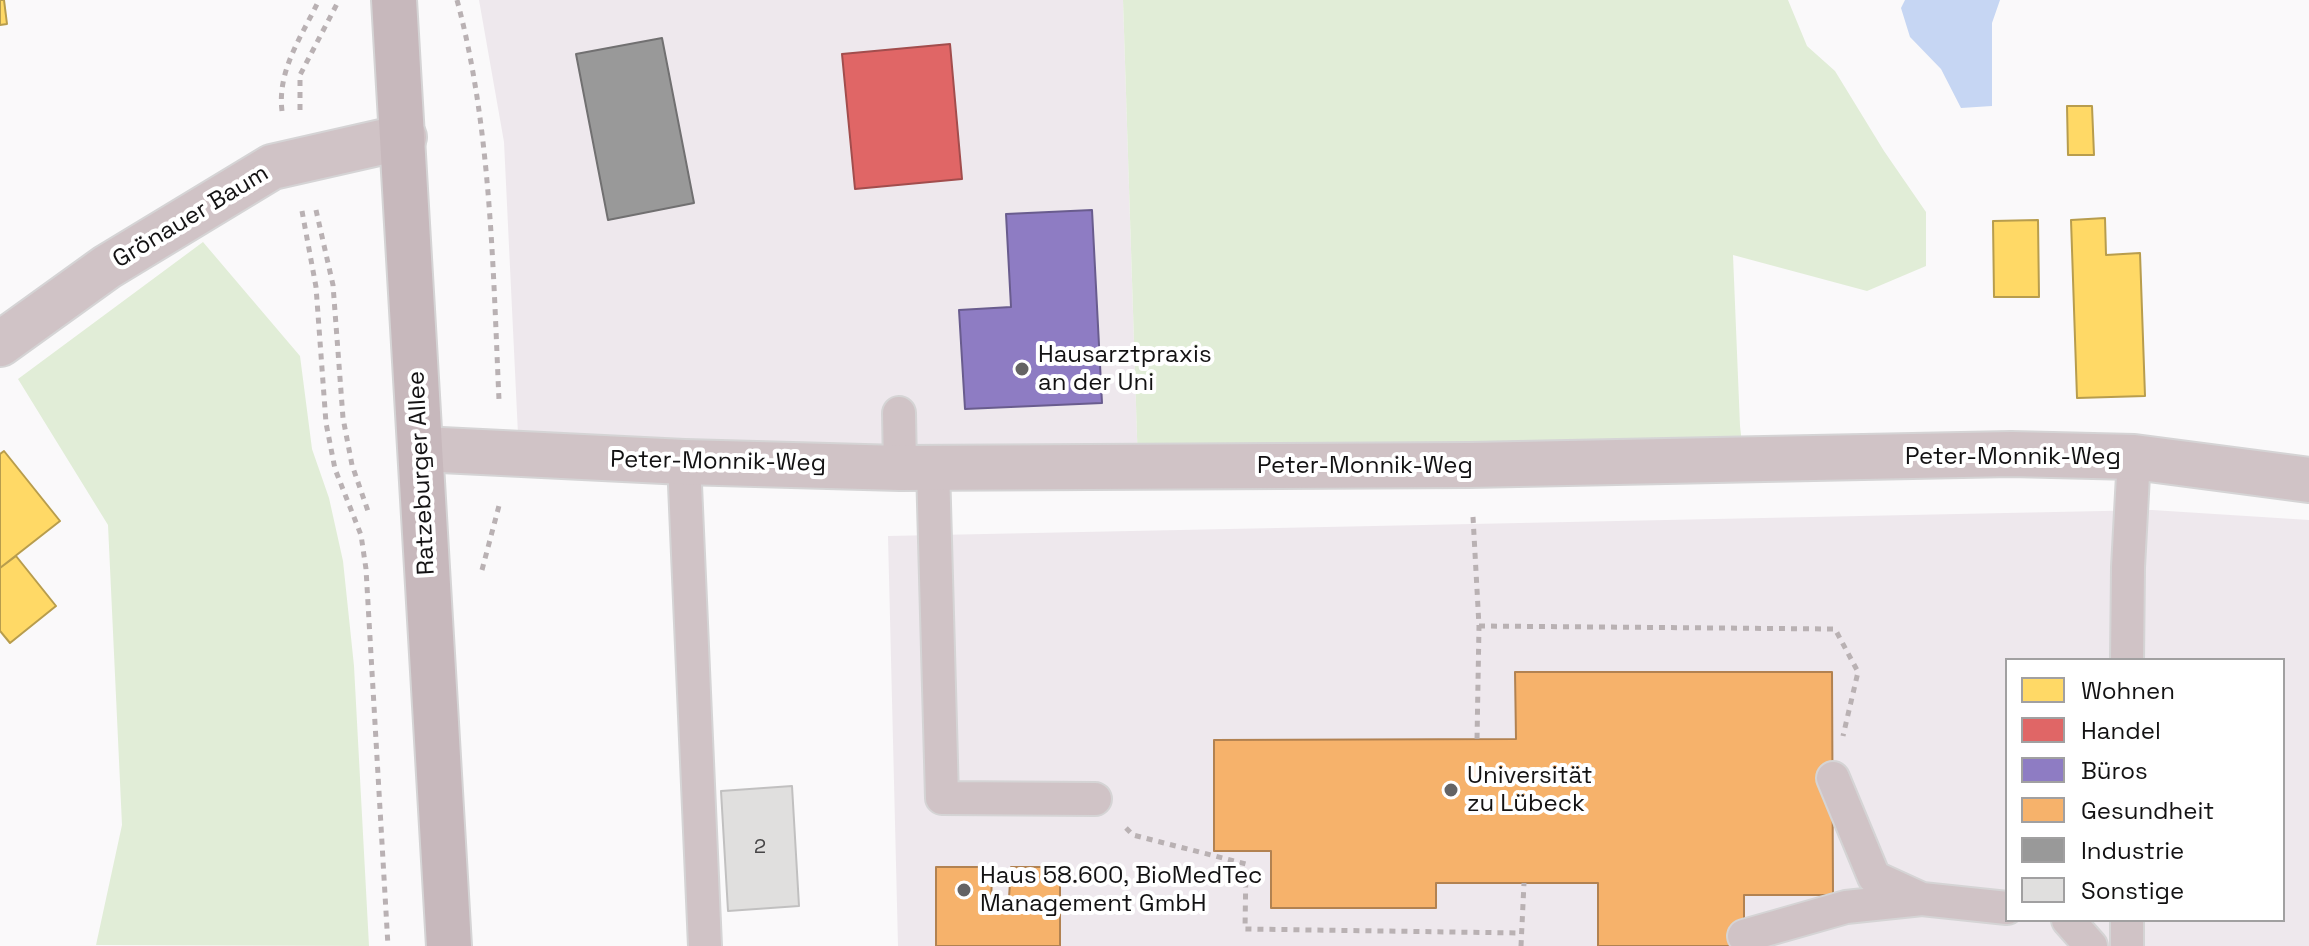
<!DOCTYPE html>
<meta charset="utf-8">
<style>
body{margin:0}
#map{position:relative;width:2309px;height:946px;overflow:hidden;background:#faf9fa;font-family:"Space Grotesk",sans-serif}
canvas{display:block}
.legend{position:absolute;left:2005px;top:658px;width:280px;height:264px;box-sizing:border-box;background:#fff;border:2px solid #a1a0a1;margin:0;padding:10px 14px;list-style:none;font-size:24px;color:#131213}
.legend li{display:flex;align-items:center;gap:16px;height:40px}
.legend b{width:40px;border:2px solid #a1a0a1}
</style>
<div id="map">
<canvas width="2309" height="946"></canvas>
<ul class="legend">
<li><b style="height:22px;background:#ffd966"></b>Wohnen</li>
<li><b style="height:22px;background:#e06666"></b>Handel</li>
<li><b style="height:22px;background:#8e7cc3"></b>Büros</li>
<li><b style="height:22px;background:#f6b26b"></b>Gesundheit</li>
<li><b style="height:22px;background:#999"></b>Industrie</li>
<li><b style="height:22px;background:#e0dfde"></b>Sonstige</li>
</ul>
</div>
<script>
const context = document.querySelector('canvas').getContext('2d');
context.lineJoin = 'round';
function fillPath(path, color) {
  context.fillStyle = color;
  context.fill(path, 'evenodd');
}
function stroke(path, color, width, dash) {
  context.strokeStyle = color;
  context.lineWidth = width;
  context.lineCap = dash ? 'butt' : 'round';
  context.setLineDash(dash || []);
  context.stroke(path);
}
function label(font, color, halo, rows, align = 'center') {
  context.font = font + ' "Space Grotesk",sans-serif';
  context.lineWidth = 8;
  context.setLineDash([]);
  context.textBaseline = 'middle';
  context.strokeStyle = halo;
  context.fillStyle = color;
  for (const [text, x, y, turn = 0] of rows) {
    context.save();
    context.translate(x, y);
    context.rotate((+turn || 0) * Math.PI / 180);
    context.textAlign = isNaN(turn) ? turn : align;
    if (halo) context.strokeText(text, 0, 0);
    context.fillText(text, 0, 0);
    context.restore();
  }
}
const built = new Path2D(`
 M479 0H1123L1138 467 519 455 504 142Z
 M2152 510 2309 520V946H898L888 536ZM2007 660H2283V920H2007Z`);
const green = new Path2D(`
 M1123 0H1788L1807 46 1835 71 1884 151 1926 212V266L1867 291 1733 255 1740 426 1744 460 1138 467Z
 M203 242 300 356 312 449 329 498 343 561 354 666 369 946 96 945 122 825 108 525 18 379Z`);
const water = new Path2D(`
 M1905 0H2000L1992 23V106L1961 108 1941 69 1910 37 1901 8Z`);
const homes = new Path2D(`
 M0 0H4L7 24 0 25Z
 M2067 106H2092L2094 155H2068Z
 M2105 218 2106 255 2140 253 2145 396 2077 398 2071 220Z
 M2038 220 2039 297H1994L1993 221Z
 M4 451 60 521 0 568V454Z
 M16 556 56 606 10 643 0 631V568Z`);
const shops = new Path2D(`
 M950 44 962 179 855 189 842 54Z`);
const offices = new Path2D(`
 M1092 210 1102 403 965 409 959 310 1011 307 1006 214Z`);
const health = new Path2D(`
 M1515 672H1832L1833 895H1744V946H1598V883H1436V908H1271V851H1214V740L1516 739Z
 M936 867H992L991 913H1008L1011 867H1060V946H936Z`);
const industry = new Path2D(`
 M662 38 694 203 608 220 576 54Z`);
const building = new Path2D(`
 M792 786 799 906 728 911 721 791Z`);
const path = new Path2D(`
 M457 0C491 126 493 270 499 400
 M300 110V75L339 0
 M282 111C277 70 302 36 319 0
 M316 210 333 285 343 418 352 465 369 514
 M302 211 316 287 326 423 335 469 361 535 366 569 388 946
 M1473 517 1479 626 1477 740
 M482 570 500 502
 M1479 626 1835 629 1858 672 1843 736
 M1126 828 1133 835 1246 864 1245 929 1521 933
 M1521 946 1524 883`);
const lane = new Path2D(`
 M899 413 900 468
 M684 462 705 946
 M933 467 942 798 1095 799
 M2127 660 2128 567 2134 457
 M1833 778 1874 877 1922 899 2007 908
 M2068 920 2091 946
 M1744 936 1846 907 1922 899
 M2127 946V920`);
const street = new Path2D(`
 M0 344 107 267 272 167 404 137
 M421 449 684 462 900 468 1469 465 2011 454 2134 457 2309 480`);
const secondary = new Path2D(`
 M394 0 449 946`);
const markers = [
 [1022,369,8,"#646364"],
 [1451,790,8,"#646364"],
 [964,890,8,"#646364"]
];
const numberNames = [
 ["2",760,848]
];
const streetNames = [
 ["Grönauer Baum",191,217,-31],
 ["Peter-Monnik-Weg",2013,457],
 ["Peter-Monnik-Weg",718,462,1],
 ["Peter-Monnik-Weg",1365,466],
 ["Ratzeburger Allee",422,473,-93]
];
const poiNames = [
 ["Hausarztpraxis",1038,355],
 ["an der Uni",1038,383],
 ["Universität",1467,776],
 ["zu Lübeck",1467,804],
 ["Haus 58.600, BioMedTec",980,876],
 ["Management GmbH",980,904]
];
fillPath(built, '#eee8ed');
fillPath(green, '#e1edd7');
fillPath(water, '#c6d6f3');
fillPath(homes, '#ffd966');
stroke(homes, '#b89d4d', 2);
fillPath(shops, '#e06666');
stroke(shops, '#a24d4d', 2);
fillPath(offices, '#8e7cc3');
stroke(offices, '#695c8e', 2);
fillPath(health, '#f6b26b');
stroke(health, '#b28251', 2);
fillPath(industry, '#999');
stroke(industry, '#717071', 2);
fillPath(building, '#e0dfde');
stroke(building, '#c1c0c0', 2);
stroke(lane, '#d5d4d5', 36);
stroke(street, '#d5d4d5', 48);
stroke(secondary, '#d5d4d5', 48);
stroke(path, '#b9b1b3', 5, [6, 6]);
stroke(lane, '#d0c3c6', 32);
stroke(street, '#d0c3c6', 44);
stroke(secondary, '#c7b8bc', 44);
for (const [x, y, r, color] of markers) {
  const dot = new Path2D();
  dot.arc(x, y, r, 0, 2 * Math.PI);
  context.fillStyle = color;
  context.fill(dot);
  stroke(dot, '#fff', 3);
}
label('20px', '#464546', null, numberNames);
label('24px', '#131213', '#fff', streetNames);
label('24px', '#131213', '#fff', poiNames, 'left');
</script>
